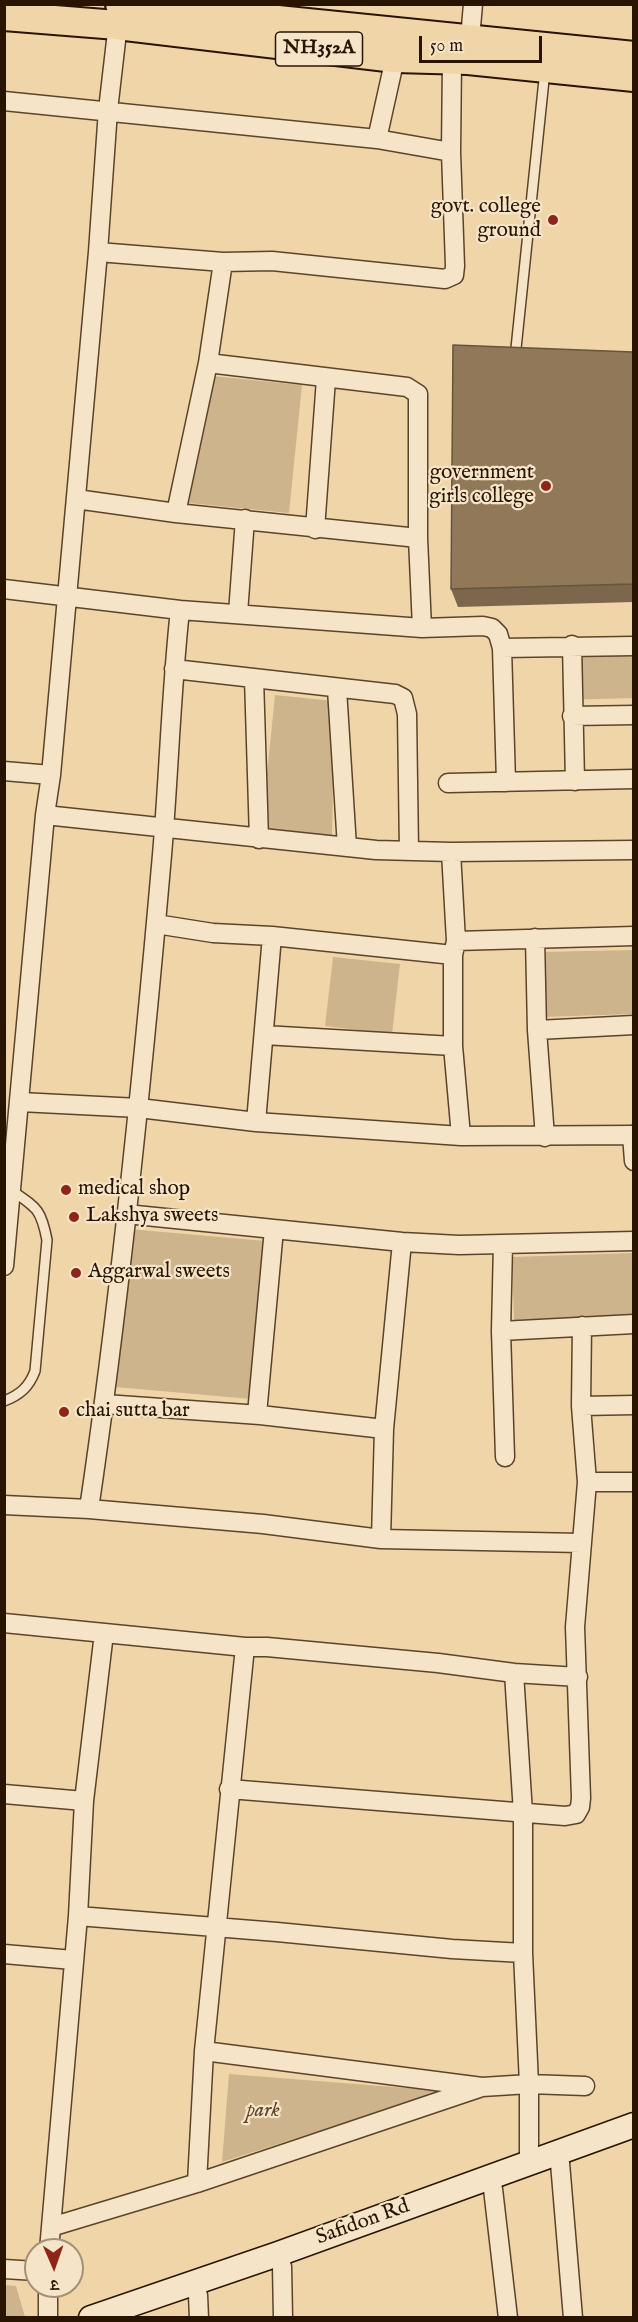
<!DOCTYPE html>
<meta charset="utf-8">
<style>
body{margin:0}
#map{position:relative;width:638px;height:2322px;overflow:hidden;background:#f0d5a9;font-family:"IM FELL English","Noto Serif Devanagari",serif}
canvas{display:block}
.frame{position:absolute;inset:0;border:6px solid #291400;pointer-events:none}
.north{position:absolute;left:24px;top:2238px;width:60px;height:60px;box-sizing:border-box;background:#f5e4c7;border:2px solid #a39177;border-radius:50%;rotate:178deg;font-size:16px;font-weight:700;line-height:24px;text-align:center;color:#291400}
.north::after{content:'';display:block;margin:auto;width:21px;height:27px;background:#8f2418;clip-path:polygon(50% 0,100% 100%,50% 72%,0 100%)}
.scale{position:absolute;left:419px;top:36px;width:123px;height:27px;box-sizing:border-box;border:3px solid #291400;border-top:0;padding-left:8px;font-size:18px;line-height:21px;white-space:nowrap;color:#291400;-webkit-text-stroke:4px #f5e4c7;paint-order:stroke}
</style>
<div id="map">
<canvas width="638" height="2322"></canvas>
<div class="frame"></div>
<div class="north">उ</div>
<div class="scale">50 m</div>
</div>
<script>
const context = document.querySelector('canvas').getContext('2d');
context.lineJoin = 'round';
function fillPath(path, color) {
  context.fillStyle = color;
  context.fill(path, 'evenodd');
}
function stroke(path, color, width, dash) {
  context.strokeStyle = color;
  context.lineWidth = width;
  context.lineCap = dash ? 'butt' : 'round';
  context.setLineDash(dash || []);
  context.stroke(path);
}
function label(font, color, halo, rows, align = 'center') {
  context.font = font + ' "IM FELL English",serif';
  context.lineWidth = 4.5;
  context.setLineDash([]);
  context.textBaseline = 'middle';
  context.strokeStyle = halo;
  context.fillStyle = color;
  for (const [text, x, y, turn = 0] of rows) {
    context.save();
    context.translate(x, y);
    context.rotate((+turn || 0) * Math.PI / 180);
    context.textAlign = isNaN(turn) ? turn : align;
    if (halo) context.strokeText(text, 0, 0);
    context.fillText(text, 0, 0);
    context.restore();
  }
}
const green = new Path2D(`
 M202 375 302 385 289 513 189 503Z
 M633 649V698L563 700 562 651Z
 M275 695 334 701 332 840 261 833Z
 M633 950V1014L544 1017 542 952Z
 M333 957 400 964 392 1034 325 1026Z
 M118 1228 265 1241 251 1399 104 1386Z
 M633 1253V1315L514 1320 512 1257Z
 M229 2074 444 2091 222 2162Z
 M4 2285 16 2286 25 2317H5Z`);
const service = new Path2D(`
 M515 358 545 70
 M4 1401C20 1395 29 1387 35 1371L47 1240C41 1209 37 1208 11 1190`);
const minor = new Path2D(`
 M469 50 473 4
 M4 101 377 139 451 152
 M377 139 395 58
 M98 252 223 262 272 261 445 279 454 275 455 266 451 152 452 60
 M208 363 407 387 418 394V538L422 628
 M76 499 176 513 418 538
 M176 513 208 363 223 262
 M315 529 326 379
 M4 589 180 610 422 628 483 626 492 628 498 634 502 648 506 782
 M238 613 245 519
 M572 645 575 781
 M502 648 634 646
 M174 669 395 694 403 698 407 714 409 851
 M254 678 259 839
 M337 689 347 847
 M572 716 634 715
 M4 771 51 775
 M448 783 634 779
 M45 815 376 850 451 852 634 850
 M451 852 456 941 453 955V1046L461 1136
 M156 924 213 933 272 936 453 955
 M535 938 537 1030 545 1137
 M456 941 634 936
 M537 1030 634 1025
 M264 1035 453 1046
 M20 1102 139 1108 256 1122 461 1136 634 1135
 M256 1122 272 936
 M632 1135 634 1161
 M126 1214 402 1242 459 1245 634 1241
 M503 1244 501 1331 505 1457
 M4 1266 45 815 51 775 98 252 108 110 119 15
 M501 1331 634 1324
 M105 1404 260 1415 384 1429
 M581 1406 634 1405
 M257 1414 274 1229
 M587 1482H634
 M4 1505 89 1509 263 1524 381 1539 581 1543
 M89 1509C121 1292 143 1073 162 855 169 773 171 692 180 610
 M381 1539 384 1429 402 1242
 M4 1623 245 1647H267L438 1663 514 1673 578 1677
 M514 1673 523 1813V1953L529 2084V2162
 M229 1789 565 1816 576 1814 580 1807 581 1798 575 1627 587 1482 581 1406 582 1326
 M4 1794 84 1801
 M78 1916 277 1932 452 1949 523 1953
 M4 1954 73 1960
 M204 2051 482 2087 529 2084 585 2086
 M560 2163 573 2318
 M197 2183 204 2051 245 1647
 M493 2189 508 2318
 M51 2227 197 2183 482 2087
 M49 2250 78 1916 84 1801 104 1633
 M282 2266 283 2318
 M4 2269 36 2271
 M48 2286V2318
 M198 2295 199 2318`);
const secondary = new Path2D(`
 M91 2318 278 2254 634 2125`);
const trunk = new Path2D(`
 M120 4 634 56
 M4 16 117 25 395 58 468 60 634 77`);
const wall = new Path2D(`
 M633 352V602L458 607 451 589Z`);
const building = new Path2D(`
 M453 345 633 352V584L451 589Z`);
const markers = [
 [553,220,6,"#8f2418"],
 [546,486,6,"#8f2418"],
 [66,1190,6,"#8f2418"],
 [74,1217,6,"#8f2418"],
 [76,1273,6,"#8f2418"],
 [64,1412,6,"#8f2418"]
];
const shields = [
 [319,49,87]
];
const shieldNames = [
 ["NH352A",319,49]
];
const poiNames = [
 ["govt. college",541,208,"right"],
 ["ground",541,232,"right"],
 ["government",534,474,"right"],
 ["girls college",534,498,"right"],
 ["medical shop",78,1190],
 ["Lakshya sweets",86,1217],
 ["Aggarwal sweets",88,1273],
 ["chai sutta bar",76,1412]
];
const parkNames = [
 ["park",263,2112]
];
const streetNames = [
 ["Safidon Rd",363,2223,-20]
];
fillPath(green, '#ceb48c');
stroke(service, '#5b442a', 12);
stroke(minor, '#5b442a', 21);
stroke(secondary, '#291400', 27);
stroke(trunk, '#291400', 32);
stroke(service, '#f5e4c7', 9);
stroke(minor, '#f5e4c7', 18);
stroke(secondary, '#f5e4c7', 24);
stroke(trunk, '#f0d5a9', 28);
fillPath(wall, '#7c674c');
fillPath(building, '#907858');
stroke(building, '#65543e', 1.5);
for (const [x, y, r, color] of markers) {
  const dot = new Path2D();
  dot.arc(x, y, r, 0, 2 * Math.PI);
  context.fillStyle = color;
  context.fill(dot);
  stroke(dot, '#f5e4c7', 2);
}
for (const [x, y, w] of shields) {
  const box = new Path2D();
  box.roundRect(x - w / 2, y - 17, w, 34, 4.5);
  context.fillStyle = '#f5e4c7';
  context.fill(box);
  stroke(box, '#291400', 1.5);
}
label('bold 20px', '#291400', null, shieldNames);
label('21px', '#291400', '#f5e4c7', poiNames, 'left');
label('italic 21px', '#5b442a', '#f5e4c7', parkNames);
label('21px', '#291400', '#f5e4c7', streetNames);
</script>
